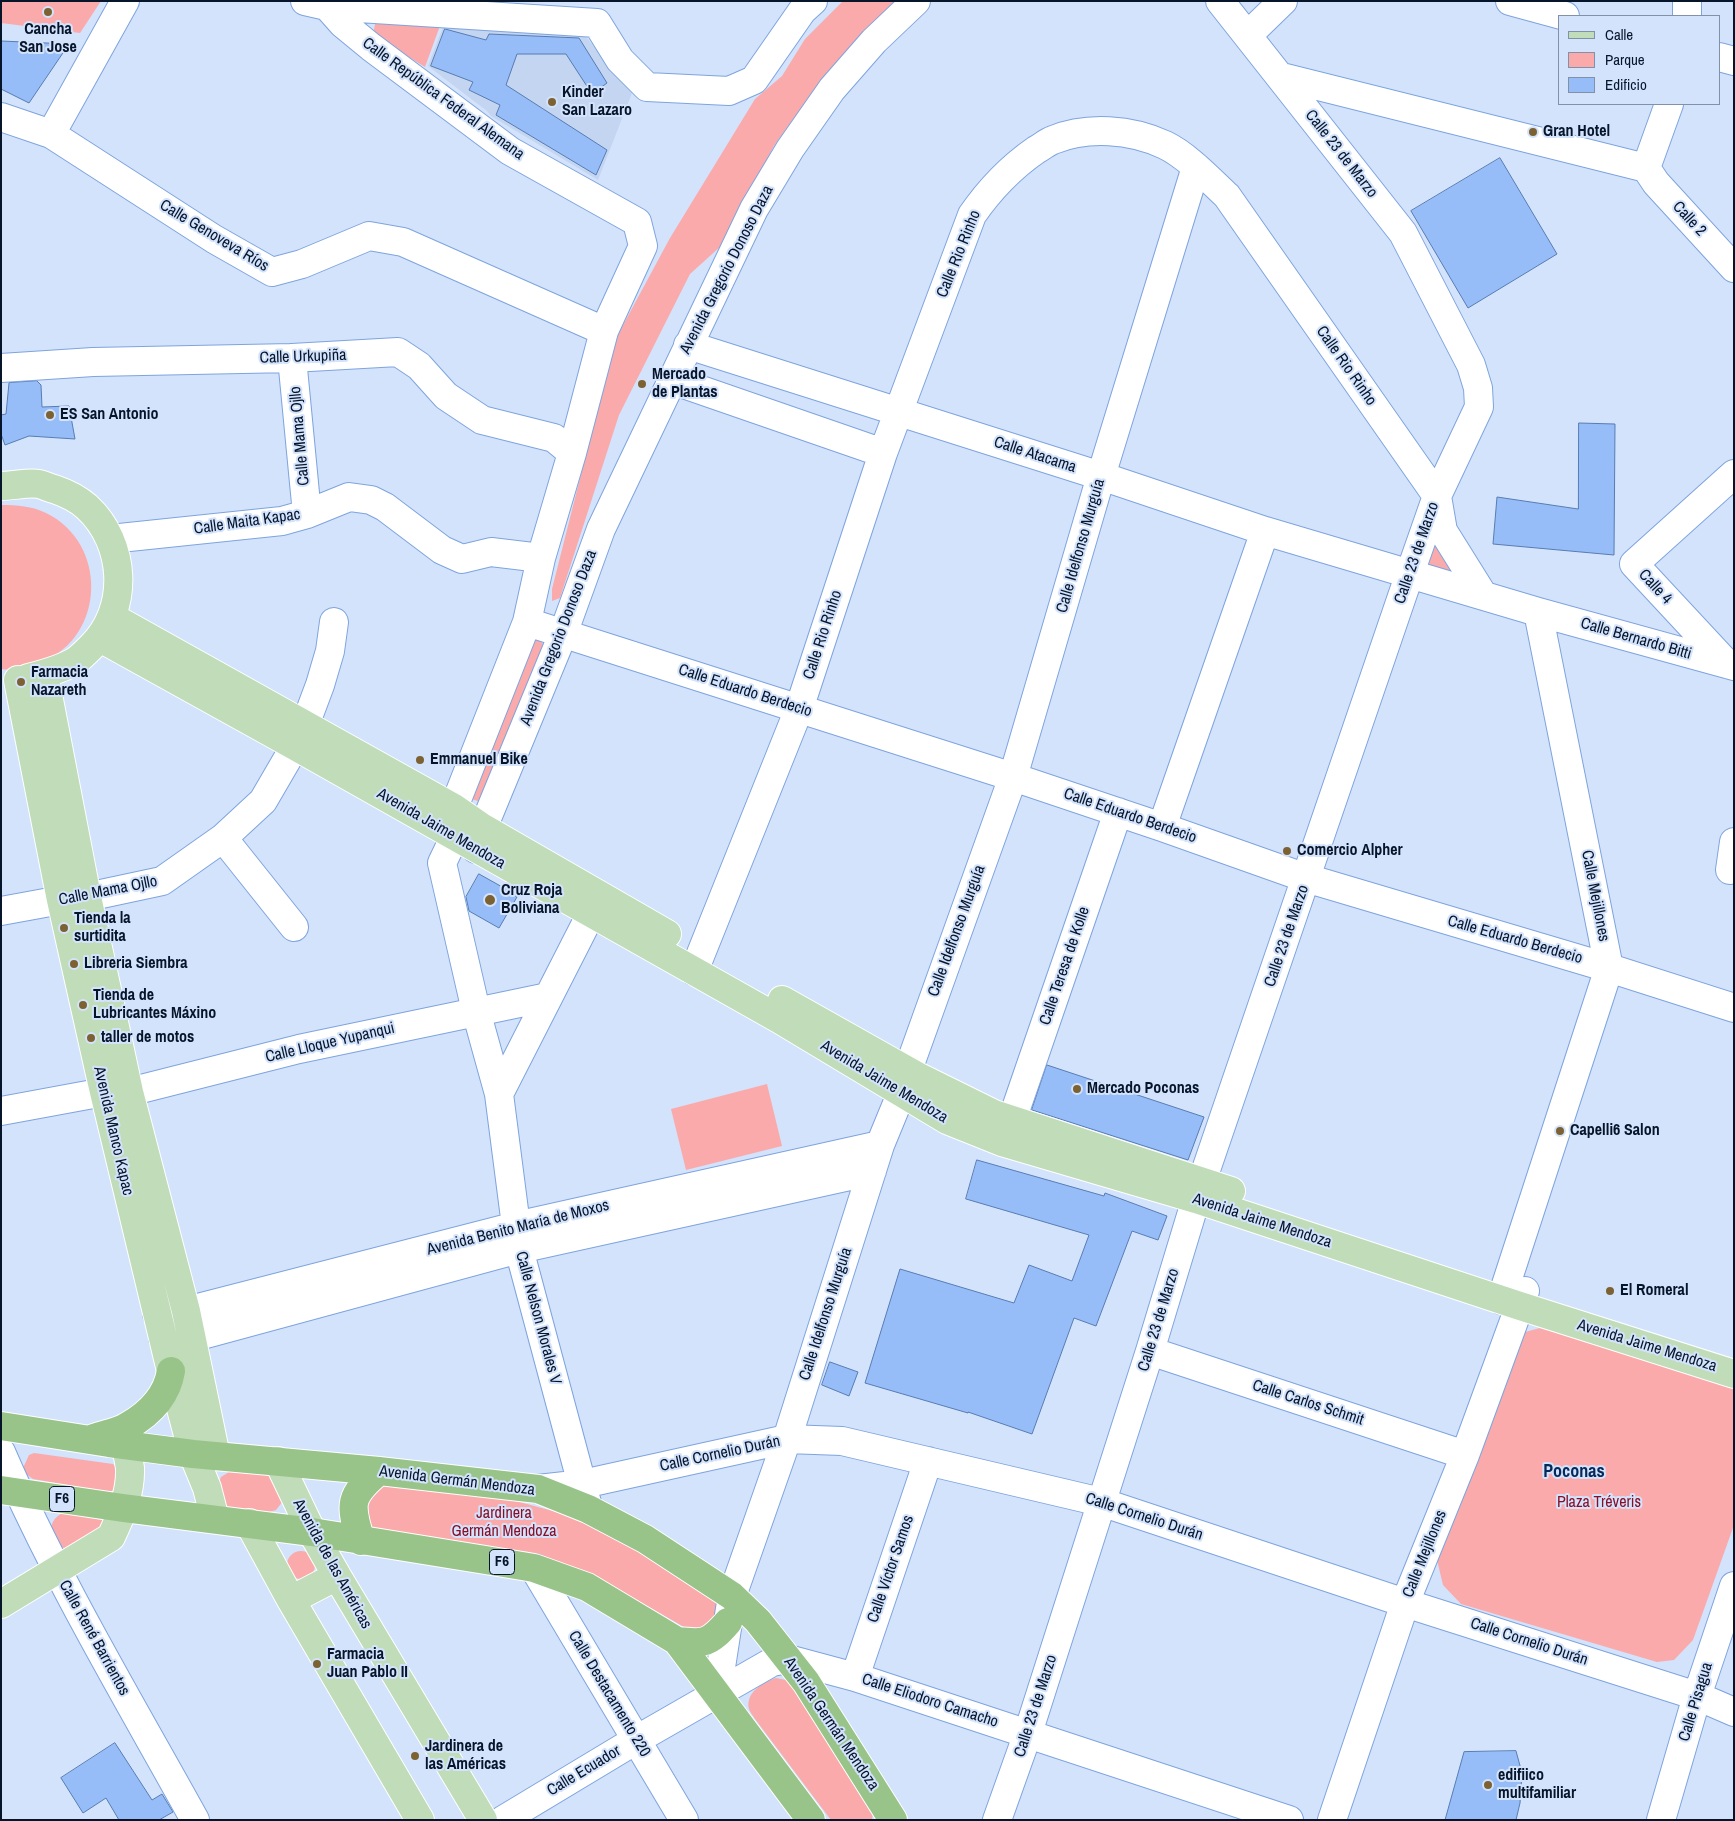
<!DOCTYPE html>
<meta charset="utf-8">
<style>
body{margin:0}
#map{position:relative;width:1735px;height:1821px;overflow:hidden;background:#d3e3fc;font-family:"Archivo Narrow",sans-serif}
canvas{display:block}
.frame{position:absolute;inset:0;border:2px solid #07152b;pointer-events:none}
.legend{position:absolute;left:1558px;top:15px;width:162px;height:90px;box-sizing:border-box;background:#d3e3fc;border:1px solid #8191a8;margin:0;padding:6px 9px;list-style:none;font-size:15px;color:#07152b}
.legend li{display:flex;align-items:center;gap:10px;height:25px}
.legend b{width:25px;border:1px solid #8191a8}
</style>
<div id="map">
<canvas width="1735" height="1821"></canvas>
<div class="frame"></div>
<ul class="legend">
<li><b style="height:6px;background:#c1dcb9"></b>Calle</li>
<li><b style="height:14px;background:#faaaab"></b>Parque</li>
<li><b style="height:14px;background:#96bdf8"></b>Edificio</li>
</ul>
</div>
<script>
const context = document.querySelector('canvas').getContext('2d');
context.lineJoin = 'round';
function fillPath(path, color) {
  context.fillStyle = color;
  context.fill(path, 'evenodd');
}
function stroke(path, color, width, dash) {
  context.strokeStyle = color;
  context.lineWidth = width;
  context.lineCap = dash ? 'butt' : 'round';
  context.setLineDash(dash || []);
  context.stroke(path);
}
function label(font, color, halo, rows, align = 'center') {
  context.font = font + ' "Archivo Narrow",sans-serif';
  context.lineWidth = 4;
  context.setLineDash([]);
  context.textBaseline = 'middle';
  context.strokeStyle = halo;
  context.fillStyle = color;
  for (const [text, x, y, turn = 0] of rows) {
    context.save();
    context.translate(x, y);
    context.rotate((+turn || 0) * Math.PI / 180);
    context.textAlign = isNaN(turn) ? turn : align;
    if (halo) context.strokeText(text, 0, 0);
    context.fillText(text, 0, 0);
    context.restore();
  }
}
const built = new Path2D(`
 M445 22 582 32 632 93 598 180 491 116 487 111 428 66Z`);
const green = new Path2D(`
 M1 1H101L80 33 1 23Z
 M843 1H903L816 91 791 122 774 146 721 246 690 274 619 415 560 598 552 601V589L615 340 670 238 755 99 782 76 805 39Z
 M383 19 441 23 425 67 373 35 375 24Z
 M1 505C17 505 32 506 46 513 108 543 106 636 42 662 29 667 15 671 1 669Z
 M1435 535 1468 582 1425 568Z
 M533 637 541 641 545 648 487 799 478 801 471 799Z
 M767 1084 782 1146 686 1170 671 1109Z
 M1540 1328 1734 1386V1525L1693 1640 1674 1660 1657 1662 1461 1604 1443 1585 1437 1560 1511 1348 1525 1332Z
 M34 1453 113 1464 118 1469 115 1490 108 1492 33 1479 26 1474 23 1468 29 1455Z
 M229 1472 271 1475 283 1501 276 1510 269 1512 229 1508 222 1504 217 1487 221 1477Z
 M381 1484 512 1500 564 1514 609 1534 657 1559 713 1597 718 1608 717 1618 708 1627 691 1631 588 1572 528 1552 380 1530 371 1526 364 1520 366 1497Z
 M64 1512 106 1521 112 1524 70 1551C51 1544 42 1523 64 1512Z
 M287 1565a14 14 0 1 1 28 0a14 14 0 1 1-28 0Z
 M776 1678 786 1680 794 1686 873 1813 872 1820H831L755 1719C753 1716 750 1712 749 1709 745 1692 764 1682 776 1678Z`);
const building = new Path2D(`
 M445 29 486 40 489 34 579 38 607 83 592 94 566 54H517L506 85 607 150 596 175 496 115 500 105 469 90 473 82 431 66Z
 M1 41 69 44 29 103 1 89Z
 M1500 158 1557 254 1468 308 1411 211Z
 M37 381 41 385 42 407 69 406 75 439 29 436 5 445 1 434V415L6 414 9 383Z
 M1579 423 1615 424 1614 555 1493 544 1497 497 1578 509Z
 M479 874 513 893 512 894 517 897 499 928 469 911 466 897Z
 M1047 1065 1204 1117 1188 1160 1032 1110Z
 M977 1160 1104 1196 1105 1193 1167 1216 1158 1240 1132 1231 1096 1326 1074 1318 1032 1434 968 1412V1413L865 1383 900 1269 1014 1303 1029 1265 1072 1281 1089 1235 966 1199Z
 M830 1362 858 1372 849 1396 822 1385Z
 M115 1743 152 1800 162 1794 173 1812 159 1820H119L106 1798 83 1813 61 1778Z
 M1516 1751 1522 1773 1520 1803 1516 1820H1445L1464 1752Z`);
const minor = new Path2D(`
 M305 1 327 6 597 23 620 60 647 87 729 91 754 80 802 11 813 1
 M1510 1 1565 16
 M1687 1V16
 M327 6 343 24 371 47 510 151 637 222 643 246 604 331 572 453 541 558 527 622 445 830
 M1248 35 1283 1
 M1719 57 1734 61
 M1282 77 1646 168
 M1 117 51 134 214 239 272 272 302 264 369 236 403 242 604 331
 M51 134 125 1
 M1646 168 1656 183 1734 268
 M1646 168 1669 104
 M688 345 1101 476 1265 531 1538 612 1734 666
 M292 358 307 514
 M1 368 93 362 292 358 398 352 419 366 446 396 482 420 554 438 572 453
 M672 380 883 453
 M110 539 282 521 307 514 349 497 371 500 385 507 442 550 462 559 491 552 541 558
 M527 622 1013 777 1162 827 1306 878 1609 968 1734 1008
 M1727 664 1634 564 1734 474
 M1162 827 1265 531
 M455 836 442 863 476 1011 499 1094 519 1249 587 1503
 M223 838 294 927
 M476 849 483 828 563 634 601 529 754 209 790 149 832 89 874 41 916 1
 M1730 870 1734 842
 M1 911 61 900 87 897 162 881 223 838 263 801 295 746 305 725 320 685 330 651 334 622
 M694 971 799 709 883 453 972 215C990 189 1010 168 1036 150 1042 147 1047 142 1053 140 1087 126 1131 129 1165 145 1186 155 1209 179 1227 196L1437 496 1443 531 1483 595
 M499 1094 600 896
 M1 1111 104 1092H129L299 1049 548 997
 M1012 1120 1118 812
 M1501 1300 1609 968 1538 612
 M157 1314 186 1311 516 1226 880 1145
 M163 1338H191L519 1249 872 1171
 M1150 1351 1465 1455
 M1 1452C56 1579 128 1699 195 1820
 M538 1489 583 1484 787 1439 842 1441 1101 1502 1405 1603 1697 1696 1734 1712
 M534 1568 684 1820
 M855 1677 928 1461
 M717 1693 732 1596 787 1439 880 1145 901 1094 908 1070 1013 777 1101 476 1196 167
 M503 1820 636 1740 772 1662 788 1659 855 1677 1289 1820
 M997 1820 1028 1733 1150 1351 1196 1199 1410 573 1437 496 1479 407 1478 388 1471 365 1403 233 1220 1
 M1332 1820 1405 1603 1465 1455 1525 1291
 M1661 1820 1697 1696 1734 1586`);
const major = new Path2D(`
 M1 486C13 486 28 482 39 484 44 485 49 488 54 489 66 493 77 498 87 507 126 543 130 609 91 647 87 651 82 656 77 660 63 669 44 674 28 678
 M112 617 454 808 483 828 667 934
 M100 638 295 746 779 1019 947 1120 1002 1142 1196 1199 1520 1306 1734 1374
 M44 674 87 897 129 1092 186 1311 216 1456
 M18 680 61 900 104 1092 171 1371 193 1454 207 1488 215 1519
 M782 1000 917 1076 994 1114 1231 1191
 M278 1461 312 1532 337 1576 483 1820
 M249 1523 291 1600 420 1820
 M291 1600 337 1576
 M1 1604 111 1537C121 1516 131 1492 130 1468 129 1461 127 1452 125 1445`);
const highway = new Path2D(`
 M1 1426 109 1443 193 1454 379 1471 538 1489 588 1509 645 1539 732 1596 758 1621 806 1682 893 1820
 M94 1438C105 1434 119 1432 128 1426 149 1414 167 1396 171 1371
 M1 1490 123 1508 312 1532 504 1563 534 1568 587 1587 677 1641 811 1820
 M361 1541C349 1504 349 1496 379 1471
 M677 1641C704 1644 709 1644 728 1622`);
const markers = [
 [48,12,5,"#7c6133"],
 [552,102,5,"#7c6133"],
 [1533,132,5,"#7c6133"],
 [642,384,5,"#7c6133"],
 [50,415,5,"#7c6133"],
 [21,682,5,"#7c6133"],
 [420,760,5,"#7c6133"],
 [1287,851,5,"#7c6133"],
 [490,900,6,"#7c6133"],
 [64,928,5,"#7c6133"],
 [74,964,5,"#7c6133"],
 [83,1005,5,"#7c6133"],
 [91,1038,5,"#7c6133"],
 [1077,1089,5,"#7c6133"],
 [1560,1131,5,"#7c6133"],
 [1610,1291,5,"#7c6133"],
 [317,1664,5,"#7c6133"],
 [415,1756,5,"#7c6133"],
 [1488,1785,5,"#7c6133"]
];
const shields = [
 [62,1499,25],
 [502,1562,25]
];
const shieldNames = [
 ["F6",62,1499],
 ["F6",502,1562]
];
const poiNames = [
 ["Cancha",48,30,"center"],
 ["San Jose",48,48,"center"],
 ["Kinder",562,93],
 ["San Lazaro",562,111],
 ["Gran Hotel",1543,132],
 ["Mercado",652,375],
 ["de Plantas",652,393],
 ["ES San Antonio",60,415],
 ["Farmacia",31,673],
 ["Nazareth",31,691],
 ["Emmanuel Bike",430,760],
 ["Comercio Alpher",1297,851],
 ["Cruz Roja",501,891],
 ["Boliviana",501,909],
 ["Tienda la",74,919],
 ["surtidita",74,937],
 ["Libreria Siembra",84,964],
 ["Tienda de",93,996],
 ["Lubricantes Máxino",93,1014],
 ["taller de motos",101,1038],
 ["Mercado Poconas",1087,1089],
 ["Capelli6 Salon",1570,1131],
 ["El Romeral",1620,1291],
 ["Farmacia",327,1655],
 ["Juan Pablo II",327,1673],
 ["Jardinera de",425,1747],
 ["las Américas",425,1765],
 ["edifiico",1498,1776],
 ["multifamiliar",1498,1794]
];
const streetNames = [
 ["Calle República Federal Alemana",443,99,36],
 ["Calle 23 de Marzo",1341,154,52],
 ["Calle 2",1689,219,47],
 ["Calle Genoveva Ríos",214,236,31],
 ["Calle Rio Rinho",959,254,-68],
 ["Avenida Gregorio Donoso Daza",727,270,-63],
 ["Calle Urkupiña",303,357,-2],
 ["Calle Rio Rinho",1346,366,55],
 ["Calle Mama Ojllo",300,436,-95],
 ["Calle Atacama",1035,455,18],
 ["Calle Maita Kapac",247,522,-8],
 ["Calle Idelfonso Murguía",1081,546,-74],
 ["Calle 23 de Marzo",1417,553,-71],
 ["Calle 4",1655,587,47],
 ["Calle Rio Rinho",823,635,-72],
 ["Avenida Gregorio Donoso Daza",559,638,-69],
 ["Calle Bernardo Bitti",1636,639,16],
 ["Calle Eduardo Berdecio",745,691,18],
 ["Calle Eduardo Berdecio",1130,816,19],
 ["Avenida Jaime Mendoza",441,829,30],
 ["Calle Mama Ojllo",108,891,-11],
 ["Calle Mejillones",1595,896,79],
 ["Calle Idelfonso Murguía",957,931,-70],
 ["Calle 23 de Marzo",1287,936,-71],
 ["Calle Eduardo Berdecio",1515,940,16],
 ["Calle Teresa de Kolle",1065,966,-71],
 ["Calle Lloque Yupanqui",330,1043,-13],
 ["Avenida Jaime Mendoza",884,1082,31],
 ["Avenida Manco Kapac",113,1131,77],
 ["Avenida Jaime Mendoza",1262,1221,18],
 ["Avenida Benito María de Moxos",518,1228,-14],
 ["Calle Idelfonso Murguía",826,1314,-72],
 ["Calle Nelson Morales V",538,1318,75],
 ["Calle 23 de Marzo",1159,1320,-73],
 ["Avenida Jaime Mendoza",1647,1346,17],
 ["Calle Carlos Schmit",1308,1403,18],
 ["Calle Cornelio Durán",720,1454,-12],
 ["Avenida Germán Mendoza",457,1481,7],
 ["Calle Cornelio Durán",1144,1517,18],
 ["Calle Mejillones",1425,1554,-68],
 ["Avenida de las Américas",332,1564,61],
 ["Calle Víctor Samos",891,1569,-71],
 ["Calle René Barrientos",94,1638,61],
 ["Calle Cornelio Durán",1529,1642,18],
 ["Calle Destacamento 220",609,1694,59],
 ["Calle Eliodoro Camacho",930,1701,18],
 ["Calle Pisagua",1696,1702,-73],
 ["Calle 23 de Marzo",1036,1706,-72],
 ["Avenida Germán Mendoza",831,1724,56],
 ["Calle Ecuador",584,1771,-31]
];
const parkNames = [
 ["Plaza Tréveris",1599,1503],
 ["Jardinera",504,1514],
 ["Germán Mendoza",504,1532]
];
const neighbourhoodNames = [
 ["Poconas",1574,1472]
];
fillPath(built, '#c3d5f0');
fillPath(green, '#faaaab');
fillPath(building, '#96bdf8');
stroke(building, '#577cb3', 1);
stroke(minor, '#7ea4de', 30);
stroke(major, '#fff', 30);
stroke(highway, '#fff', 30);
stroke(minor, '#fff', 28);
stroke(major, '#c1dcb9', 28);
stroke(highway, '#98c48a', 28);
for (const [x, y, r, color] of markers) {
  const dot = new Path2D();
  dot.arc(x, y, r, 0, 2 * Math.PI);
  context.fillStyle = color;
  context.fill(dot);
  stroke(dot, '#d3e3fc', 2);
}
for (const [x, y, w] of shields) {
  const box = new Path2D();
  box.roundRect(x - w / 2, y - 12.5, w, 25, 4);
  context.fillStyle = '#d3e3fc';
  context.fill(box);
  stroke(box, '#07152b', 1);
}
label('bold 15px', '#07152b', null, shieldNames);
label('bold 16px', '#07152b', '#d3e3fc', poiNames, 'left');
label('16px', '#07152b', '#d3e3fc', streetNames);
label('16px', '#880e26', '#d3e3fc', parkNames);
label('bold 18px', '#072858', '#d3e3fc', neighbourhoodNames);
</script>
